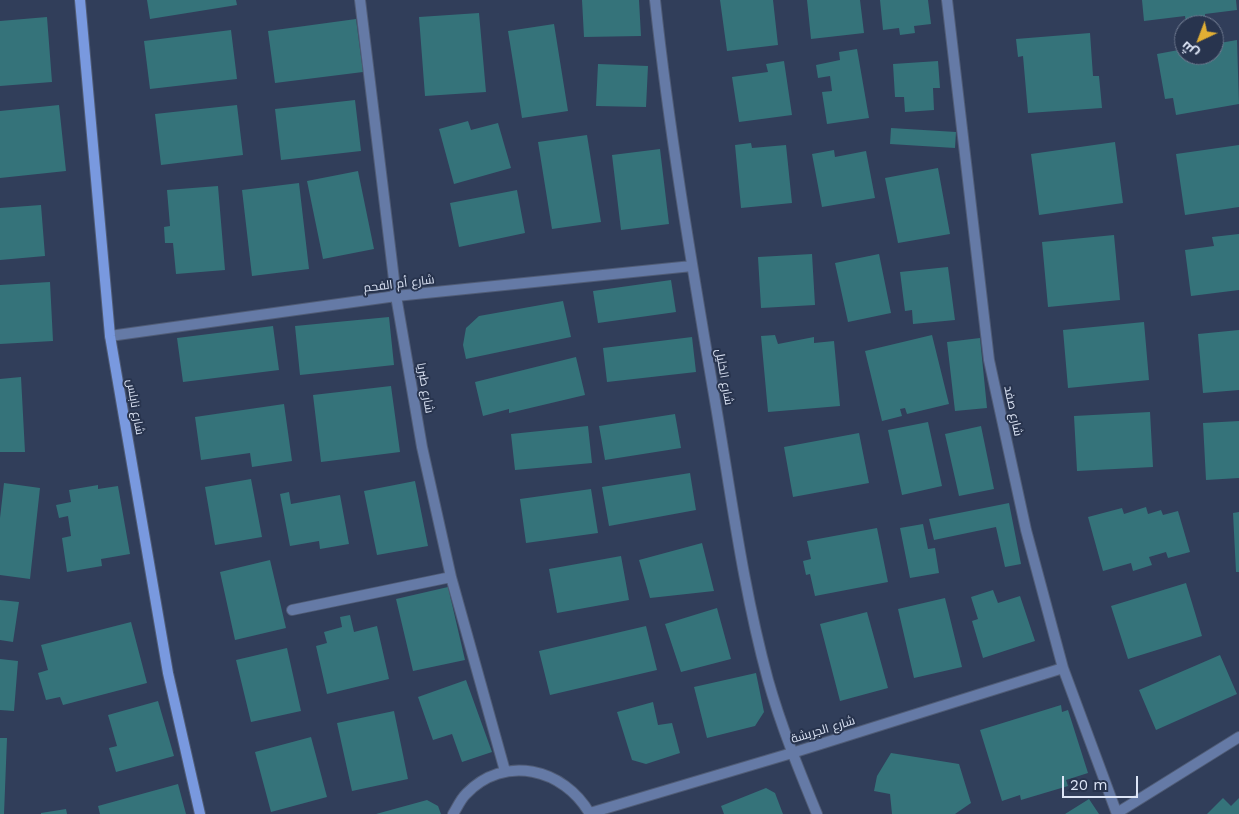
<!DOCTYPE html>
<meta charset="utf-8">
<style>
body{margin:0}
#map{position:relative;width:1239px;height:814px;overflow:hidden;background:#313e5a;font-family:"Work Sans",Cairo,sans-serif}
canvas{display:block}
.north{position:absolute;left:1174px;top:15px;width:50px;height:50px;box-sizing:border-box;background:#28344e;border:1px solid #707b91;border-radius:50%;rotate:223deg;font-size:14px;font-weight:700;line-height:20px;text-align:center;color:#dde5f6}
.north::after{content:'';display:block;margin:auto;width:18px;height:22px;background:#e2af34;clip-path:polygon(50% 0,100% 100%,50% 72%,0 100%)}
.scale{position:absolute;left:1062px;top:776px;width:76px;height:22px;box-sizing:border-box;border:2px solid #dde5f6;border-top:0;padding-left:6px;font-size:15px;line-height:18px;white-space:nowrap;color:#dde5f6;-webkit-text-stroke:4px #28344e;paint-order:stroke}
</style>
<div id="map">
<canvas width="1239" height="814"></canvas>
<div class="north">ش</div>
<div class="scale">20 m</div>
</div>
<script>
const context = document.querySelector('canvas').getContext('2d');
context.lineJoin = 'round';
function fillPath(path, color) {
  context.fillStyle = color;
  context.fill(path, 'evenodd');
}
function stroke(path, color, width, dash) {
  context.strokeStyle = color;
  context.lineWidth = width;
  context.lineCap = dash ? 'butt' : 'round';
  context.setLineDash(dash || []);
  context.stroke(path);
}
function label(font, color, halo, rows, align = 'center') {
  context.font = font + ' "Work Sans",Cairo,sans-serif';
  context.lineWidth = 4;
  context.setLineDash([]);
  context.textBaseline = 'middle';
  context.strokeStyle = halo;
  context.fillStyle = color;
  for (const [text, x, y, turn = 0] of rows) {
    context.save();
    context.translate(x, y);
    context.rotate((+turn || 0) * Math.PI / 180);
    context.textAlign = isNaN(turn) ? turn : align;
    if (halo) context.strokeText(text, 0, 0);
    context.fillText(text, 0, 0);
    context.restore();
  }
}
const building = new Path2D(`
 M147 0H236L237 5 150 19Z
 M582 0H639L641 36 584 37Z
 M720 0H773L778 45 727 51Z
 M807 0H860L864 33 811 39Z
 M880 0H928L931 24 914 26 915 33 900 35 899 28 883 30Z
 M1142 0H1236L1237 10 1205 14V22L1186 24 1185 16 1144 21Z
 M479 13 486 92 425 96 419 17Z
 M47 17 52 82 0 86V21Z
 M356 19 363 72 275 83 268 31Z
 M554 24 568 111 522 118 508 31Z
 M231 30 237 79 150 89 144 41Z
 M1090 33 1093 76H1099L1102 108 1028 113 1023 56 1018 57 1016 39Z
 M1237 40 1239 104 1176 115 1173 98 1165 99 1157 54 1184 49V55H1214V44Z
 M857 49 869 118 827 124 822 92 832 91 830 76 818 78 816 65 840 60 839 52Z
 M784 61 792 115 739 122 732 77 768 72 766 64Z
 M938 61 940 88H933L934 110 905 112 904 97H895L893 64Z
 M598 64 648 66 646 107 596 106Z
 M355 100 361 151 281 160 275 109Z
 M59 105 66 171 0 178V111Z
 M237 105 243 155 161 165 155 114Z
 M468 121 471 130 498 123 511 168 454 184 439 129Z
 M891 128 956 132 955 148 890 144Z
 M587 135 601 222 552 229 538 142Z
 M1115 142 1123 203 1039 215 1031 154Z
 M751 143 752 148 786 145 792 203 741 208 735 145Z
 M1239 145V207L1185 215 1176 154Z
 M660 149 669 224 621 230 612 155Z
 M834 150 835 157 866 151 875 198 822 207 812 154Z
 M938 168 950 234 898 243 885 178Z
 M358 171 374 249 323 259 307 181Z
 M299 183 309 269 252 276 242 190Z
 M218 186 225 270 176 274 173 243H165L164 227 170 226 167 190Z
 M517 190 525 233 459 247 450 203Z
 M41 205 45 256 0 260V208Z
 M1239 234V290L1191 296 1185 250 1214 246 1212 237Z
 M1114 235 1120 300 1048 307 1042 242Z
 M812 254 815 305 761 308 758 257Z
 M879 254 891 313 848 322 835 263Z
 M948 267 955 320 913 324 912 310 905 311 900 272Z
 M671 280 676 312 598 323 593 291Z
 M50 282 53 341 0 344V285Z
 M563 301 571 337 466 359 463 345 466 328 479 316Z
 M389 317 394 365 300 375 295 326Z
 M1144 322 1149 380 1068 388 1063 330Z
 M273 326 279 370 183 382 177 338Z
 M1239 330V390L1203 393 1198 334Z
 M775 335 778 344 814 337V343L834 341 840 406 768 412 761 336Z
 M932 335 949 404 907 414 905 408 900 409 902 416 882 421 865 351Z
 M692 337 696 372 607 382 603 348Z
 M980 338 987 408 955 411 947 342Z
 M576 357 585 395 509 413V409L483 416 475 382Z
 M21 377 25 452H0V379Z
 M391 386 400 452 321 462 313 395Z
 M284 404 292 461 252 467 250 453 201 460 195 417Z
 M1150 412 1153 467 1077 471 1074 416Z
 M675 414 681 448 605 460 599 426Z
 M1239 421V478L1206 480 1203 423Z
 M928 422 942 486 902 495 888 430Z
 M588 426 592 463 515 470 511 434Z
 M981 426 994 489 959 496 945 434Z
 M859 433 869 483 793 497 784 447Z
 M690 473 696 510 609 526 602 487Z
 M251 479 262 537 215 545 205 487Z
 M415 481 428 546 377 555 364 491Z
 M4 483 40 488 30 579 0 575V518Z
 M98 485V489L118 486 130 554 101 559 102 566 67 572 62 538 71 536 68 516 59 518 56 505 71 502 69 490Z
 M591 489 598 533 526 543 520 499Z
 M289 492 291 504 340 495 349 544 320 549 319 541 290 546 280 494Z
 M1009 503 1021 564 1005 567 996 527 934 540 929 519Z
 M1146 507 1148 514 1161 510 1163 515 1178 511 1190 552 1168 558 1166 552 1149 557 1152 565 1133 571 1131 563 1103 571 1088 517 1122 508 1124 514Z
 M1239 512V572H1236L1233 513Z
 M923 524 928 549 935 548 939 573 910 578 900 528Z
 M877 528 888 582 815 596 810 574 806 575 803 561 811 559 807 541Z
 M702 543 714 591 650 598 639 560Z
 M621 556 629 600 557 613 549 569Z
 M270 560 286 628 235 640 220 572Z
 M1186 583 1202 636 1128 659 1111 606Z
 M448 587 465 660 413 671 396 599Z
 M993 590 998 603 1020 596 1035 641 983 658 972 621 978 619 971 597Z
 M945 598 962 667 914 678 898 609Z
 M0 600 19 602 13 642 0 640Z
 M717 608 731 659 681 672 665 624Z
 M867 612 888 688 840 701 820 624Z
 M350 615 354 632 377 626 389 679 327 694 316 646 327 643 324 632 342 627 340 617Z
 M131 622 147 683 63 705 60 697 46 700 38 673 48 670 41 645Z
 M646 626 657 670 550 695 539 651Z
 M287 648 301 711 251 722 236 660Z
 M1220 655 1237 694 1156 730 1139 690Z
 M0 659 18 661 14 711 0 710Z
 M756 673 764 712 755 726 707 738 694 687Z
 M466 680 492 752 462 762 452 734 433 740 418 697Z
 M158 701 174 756 116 772 109 748 117 746 108 715Z
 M653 702 658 725 672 723 680 753 646 764 632 760 617 712Z
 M1061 705 1062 712 1068 710 1088 773 1066 780 1068 786 1021 800 1020 795 1002 801 980 730Z
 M394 711 408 779 352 791 337 723Z
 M311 737 327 797 271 812 255 752Z
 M0 738H7L4 814H0Z
 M891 753 959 764 971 803 955 814H892L890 794 874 791 877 776Z
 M178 784 186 814H100L98 806Z
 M766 788 775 793 783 814H724L721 806Z
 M1223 798 1231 806 1239 798V814H1207Z
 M1089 799 1099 814H1065Z
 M427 800 438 806 441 814H376Z
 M66 809 67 814H41V813Z`);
const street = new Path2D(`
 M360 0 396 296 422 447 451 577 505 771
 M655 0C669 130 691 260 713 389 730 486 742 585 768 680 781 726 799 770 817 814
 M947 0 989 360 1026 530 1063 668 1117 814
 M110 336 396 296 692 266
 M292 610 451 577
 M590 813 792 753 1063 668
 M1117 813 1239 737
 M453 814C457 808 460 800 466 794 504 754 564 768 590 814`);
const secondary = new Path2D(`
 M80 0 110 336 168 673 200 814`);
const streetNames = [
 ["شارع أم الفحم",399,284,-7],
 ["شارع الخليل",724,377,80],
 ["شارع طبريا",425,388,80],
 ["شارع نابلس",135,407,80],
 ["شارع صفد",1013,411,78],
 ["شارع الجريشة",823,730,-17]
];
fillPath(building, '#35737a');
stroke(street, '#505c76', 12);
stroke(secondary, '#505c76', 12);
stroke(street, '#657aa6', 10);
stroke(secondary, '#7999df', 10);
label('12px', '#dde5f6', '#28344e', streetNames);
</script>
